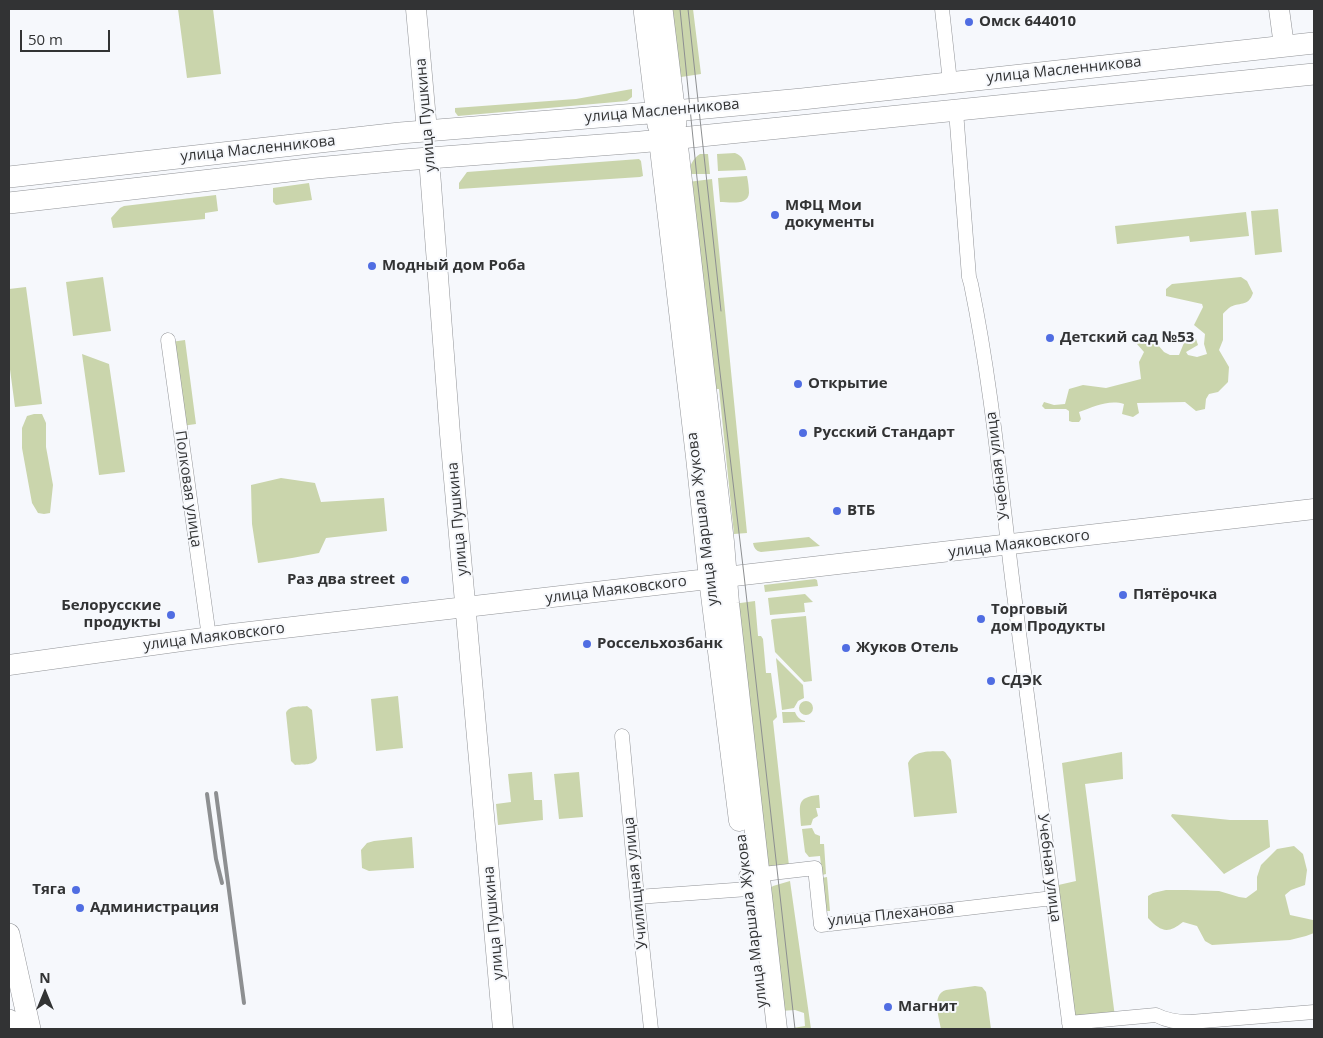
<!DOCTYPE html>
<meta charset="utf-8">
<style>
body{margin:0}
#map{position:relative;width:1323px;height:1038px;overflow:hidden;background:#f6f8fc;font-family:"Open Sans",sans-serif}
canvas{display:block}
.frame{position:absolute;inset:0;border:10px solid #323334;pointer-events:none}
.north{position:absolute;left:20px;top:968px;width:50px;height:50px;-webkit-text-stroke:4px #f6f8fc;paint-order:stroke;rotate:0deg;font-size:14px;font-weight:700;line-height:20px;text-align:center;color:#323334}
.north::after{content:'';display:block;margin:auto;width:18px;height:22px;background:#323334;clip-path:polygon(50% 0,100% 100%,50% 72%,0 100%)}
.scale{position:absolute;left:20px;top:30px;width:90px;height:22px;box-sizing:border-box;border:2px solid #323334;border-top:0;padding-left:6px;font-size:15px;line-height:18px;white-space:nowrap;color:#323334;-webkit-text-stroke:4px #f6f8fc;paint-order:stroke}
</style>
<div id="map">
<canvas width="1323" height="1038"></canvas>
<div class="frame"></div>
<div class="north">N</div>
<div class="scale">50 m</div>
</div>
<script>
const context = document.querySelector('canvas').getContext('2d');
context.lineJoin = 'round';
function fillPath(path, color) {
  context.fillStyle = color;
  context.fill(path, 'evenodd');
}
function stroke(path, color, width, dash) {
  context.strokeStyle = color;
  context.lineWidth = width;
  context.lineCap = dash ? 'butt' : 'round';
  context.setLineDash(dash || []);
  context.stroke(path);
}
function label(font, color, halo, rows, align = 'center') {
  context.font = font + ' "Open Sans",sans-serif';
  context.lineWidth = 4;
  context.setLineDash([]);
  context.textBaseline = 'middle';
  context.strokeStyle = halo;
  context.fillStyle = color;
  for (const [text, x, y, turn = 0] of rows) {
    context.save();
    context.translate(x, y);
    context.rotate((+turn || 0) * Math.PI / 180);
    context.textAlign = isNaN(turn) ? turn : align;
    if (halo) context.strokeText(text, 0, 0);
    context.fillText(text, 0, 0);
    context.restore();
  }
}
const green = new Path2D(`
 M178 9H213L221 74 187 78Z
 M670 9H693L701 74 681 77 676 57Z
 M632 89V97L627 101 458 116 455 112V108L576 99Z
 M735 153C743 156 744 161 746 170L718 171 717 154Z
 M700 154H708L710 174H688C689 167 693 158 700 154Z
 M639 159 641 161 643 176 640 177 459 189V183L467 172Z
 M747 176C748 181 749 188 749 193 748 206 729 202 720 202L718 178Z
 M712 179 747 533 734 534 719 389H715L688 182Z
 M309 183 312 200 276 205 273 202V188Z
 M216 195 218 211 205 213V219L113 228 111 218 120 208 124 206Z
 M1278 209 1282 252 1255 255 1251 211Z
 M1246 212 1249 236 1190 242 1189 236 1117 244 1115 226Z
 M103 277 111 331 73 336 66 282Z
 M1241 277 1247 281 1253 293C1248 308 1239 301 1229 308 1229 308 1223 313 1223 314V340L1219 350 1229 367 1228 382 1218 392 1209 394 1206 399 1205 409 1196 411 1185 402 1137 403 1139 413 1133 417 1122 414 1124 404C1109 399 1093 407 1079 412L1081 419 1079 422H1072L1069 421V411L1066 409H1045L1042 406 1044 402 1054 405 1065 404 1069 389 1083 385 1106 388 1141 379 1139 362 1144 352 1137 344 1140 338H1152L1164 352 1170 355H1179L1186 338 1196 339 1198 345 1186 352 1188 355 1197 357 1207 354 1204 344 1205 334 1194 325 1203 307 1202 304 1166 296V289L1172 284Z
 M26 287 42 404 15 407 9 362V289Z
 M185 340 196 424 182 426 171 342Z
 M82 354 109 364 125 472 99 475Z
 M34 414H42L46 423V447L53 485 50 513 44 514 38 513 32 503 22 448V428L27 416Z
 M281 478 315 483 321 502 384 498 387 531 326 538 319 553 292 558 258 563 252 524 251 485Z
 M809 537 820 546 761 552C756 551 754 548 753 543Z
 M815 579 817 580 818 586 765 592 764 585Z
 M805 594 813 602 804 603 805 612 770 615 768 598Z
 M755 601 758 636H761L763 639 766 673H771L777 717 773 721 789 866 782 869 767 866 733 604Z
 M806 616 812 681 804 682 775 652 771 620 773 619Z
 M776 658 803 685 804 698 798 701 794 708 782 710Z
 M398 696 403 748 376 751 371 699Z
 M799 708a7 7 0 1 1 14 0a7 7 0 1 1-14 0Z
 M307 706 312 710 317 758C314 766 303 764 295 765L291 761 286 713C289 705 300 707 307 706Z
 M782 712H795C797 717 800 720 805 721V722L783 723Z
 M943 751 945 752 951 760 957 813 914 817 908 763C916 749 929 752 943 751Z
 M1122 752 1123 779 1085 784 1115 1017 1071 1020 1054 886 1076 881 1062 763Z
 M532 772 534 800H542L543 820 498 825 496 804 511 802 508 774Z
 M579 772 583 817 559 819 554 774Z
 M819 795 820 808H816L818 816 813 819 811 825 801 826C800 806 795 797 819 795Z
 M1172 814 1230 820H1268L1270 847 1224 874 1171 816Z
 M812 828 815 834 820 836V844H824L826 874 822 875 820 856 809 857 805 852 802 829Z
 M412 837 414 868 369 871 362 868 361 850 367 843 374 841Z
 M1294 846 1303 854 1307 870 1305 885 1291 890 1285 895 1290 915 1313 920 1314 933 1306 936 1290 940 1212 945 1205 941 1197 926 1183 922C1168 934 1161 932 1148 918V896L1153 893 1166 890H1187L1219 891 1239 897 1246 898 1257 890V877L1261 865 1277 849Z
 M827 877 830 911H827L826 908 822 878Z
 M790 881 811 1029H787L805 1026 804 1013 795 1010 780 1011 768 890 773 886Z
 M975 986 982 987 986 992 991 1029H941C939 1016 931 995 946 990Z`);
const street = new Path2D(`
 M942 9 950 82
 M956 111 969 277 971 284C992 386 1001 491 1014 594 1032 739 1051 884 1070 1029
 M168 340 209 637
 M622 736 637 897 651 1029
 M746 876 815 868 821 925 1053 898
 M637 897 748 889
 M1069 1023 1156 1015C1167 1021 1177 1022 1190 1022L1314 1012`);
const secondary = new Path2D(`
 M416 9 427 131
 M1279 9 1284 46
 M677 138 724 542 729 603 777 1029
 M659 140 696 457 709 579 739 821
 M429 158 450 434 503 1029
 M9 665 232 634 1314 509`);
const primary = new Path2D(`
 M644 9 658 125
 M662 9 676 123
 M9 177 400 133 674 111 802 99 1314 43
 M9 203 316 168 403 160 641 142 1314 74
 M9 934 30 1029
 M9 1020 11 1029`);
const tram = new Path2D(`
 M680 9 697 178 744 575 795 1029
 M688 9 721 311`);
const rail = new Path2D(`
 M216 793 244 1003
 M207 794 216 859 222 883`);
const markers = [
 [969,22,5,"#506de2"],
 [775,215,5,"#506de2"],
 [372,266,5,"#506de2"],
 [1050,338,5,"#506de2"],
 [798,384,5,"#506de2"],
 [803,433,5,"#506de2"],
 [837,511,5,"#506de2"],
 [405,580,5,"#506de2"],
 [1123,595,5,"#506de2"],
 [171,615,5,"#506de2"],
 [981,619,5,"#506de2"],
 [587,644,5,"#506de2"],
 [846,648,5,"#506de2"],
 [991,681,5,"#506de2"],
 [76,890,5,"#506de2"],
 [80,908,5,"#506de2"],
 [888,1007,5,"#506de2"]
];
const poiNames = [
 ["Омск 644010",979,22],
 ["МФЦ Мои",785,206],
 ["документы",785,223],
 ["Модный дом Роба",382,266],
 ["Детский сад №53",1060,338],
 ["Открытие",808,384],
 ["Русский Стандарт",813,433],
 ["ВТБ",847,511],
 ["Раз два street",395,580,"right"],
 ["Пятёрочка",1133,595],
 ["Белорусские",161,606,"right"],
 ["продукты",161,623,"right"],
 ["Торговый",991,610],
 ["дом Продукты",991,627],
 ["Россельхозбанк",597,644],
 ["Жуков Отель",856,648],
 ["СДЭК",1001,681],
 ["Тяга",66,890,"right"],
 ["Администрация",90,908],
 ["Магнит",898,1007]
];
const streetNames = [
 ["улица Масленникова",1064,70,-6],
 ["улица Масленникова",662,111,-5],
 ["улица Пушкина",426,115,-95],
 ["улица Масленникова",258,149,-6],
 ["Учебная улица",998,466,-97],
 ["Полковая улица",188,489,82],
 ["улица Пушкина",458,519,-95],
 ["улица Маршала Жукова",703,519,-97],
 ["улица Маяковского",1019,544,-7],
 ["улица Маяковского",616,590,-7],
 ["улица Маяковского",214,637,-7],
 ["Учебная улица",1049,868,83],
 ["Училищная улица",636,883,-96],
 ["улица Плеханова",891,915,-6],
 ["улица Маршала Жукова",752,921,-97],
 ["улица Пушкина",494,923,-95]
];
fillPath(green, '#cad5ac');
stroke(street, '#919397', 15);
stroke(secondary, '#919397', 21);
stroke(primary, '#919397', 22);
stroke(street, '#fff', 14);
stroke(secondary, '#fff', 20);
stroke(primary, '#fff', 21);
stroke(tram, '#8d8f91', 1);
stroke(rail, '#8d8f91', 4);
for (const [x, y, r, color] of markers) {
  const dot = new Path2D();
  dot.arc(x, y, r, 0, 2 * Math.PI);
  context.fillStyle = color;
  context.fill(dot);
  stroke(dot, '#f6f8fc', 2);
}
label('bold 15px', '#323334', '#f6f8fc', poiNames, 'left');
label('15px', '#323334', '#f6f8fc', streetNames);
</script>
